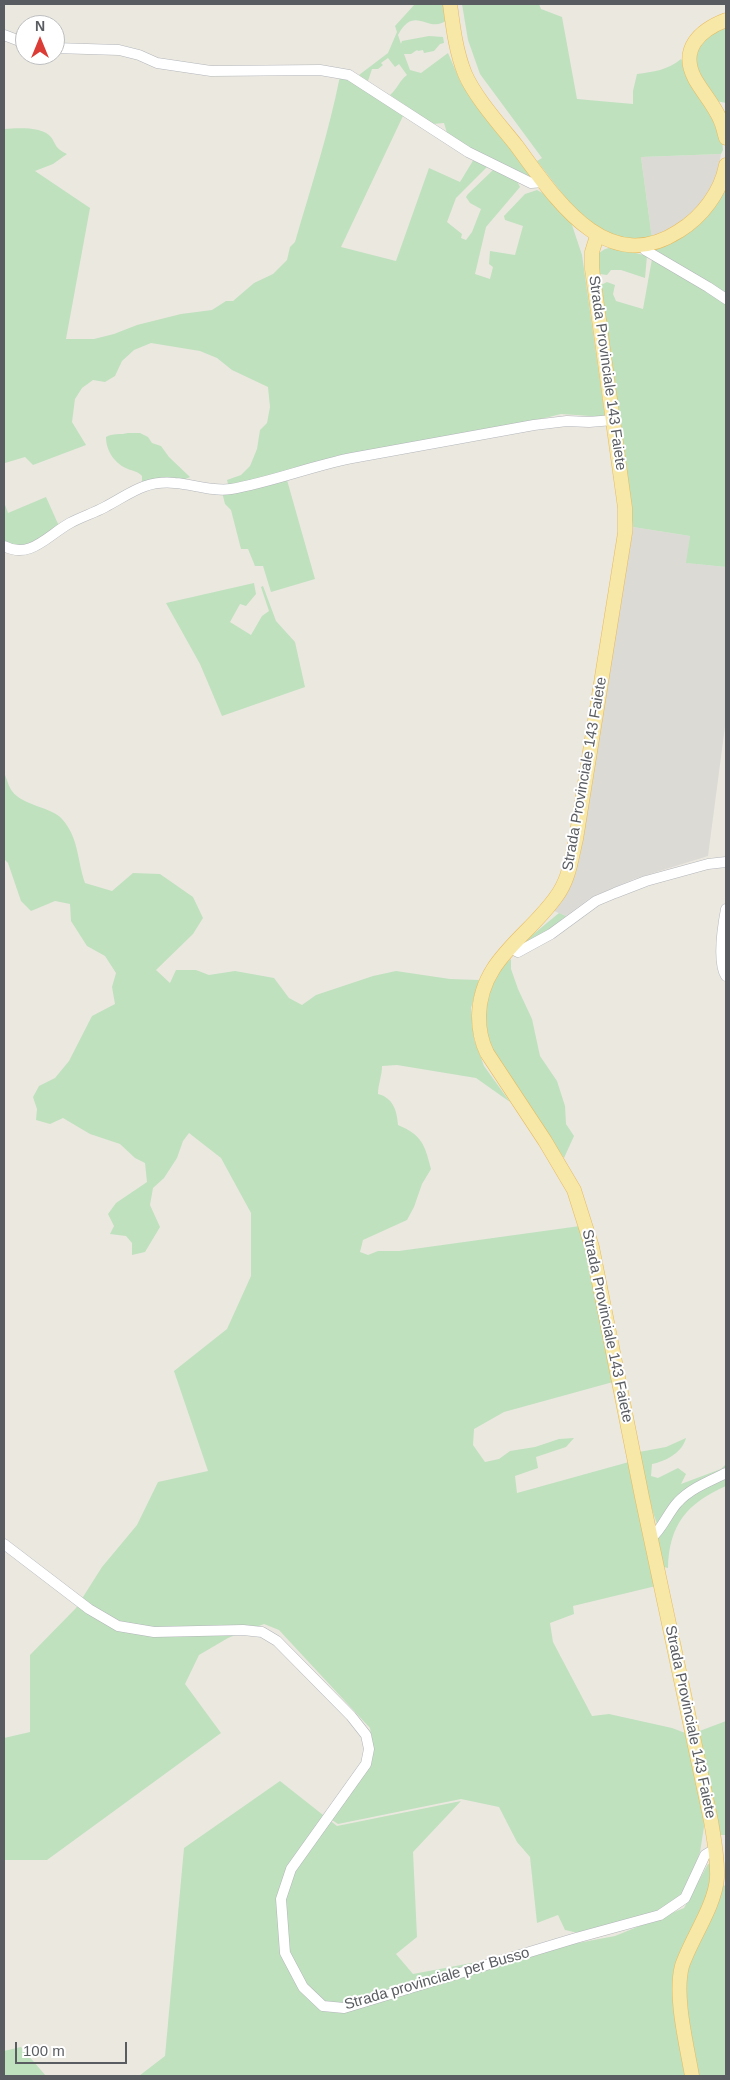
<!DOCTYPE html>
<style>
body{margin:0}
#map{position:relative;width:730px;height:2080px;overflow:hidden;background:#ebe8e0;font-family:Arial,sans-serif}
canvas{display:block}
.frame{position:absolute;inset:0;border:5px solid #595c60;pointer-events:none}
.north{position:absolute;left:15px;top:15px;width:50px;height:50px;box-sizing:border-box;background:#fff;border:1px solid #bdbebf;border-radius:50%;rotate:0deg;font-size:14px;font-weight:700;line-height:20px;text-align:center;color:#595c60}
.north::after{content:'';display:block;margin:auto;width:18px;height:22px;background:#db3c35;clip-path:polygon(50% 0,100% 100%,50% 72%,0 100%)}
.scale{position:absolute;left:15px;top:2042px;width:112px;height:22px;box-sizing:border-box;border:2px solid #595c60;border-top:0;padding-left:6px;font-size:15px;line-height:18px;white-space:nowrap;color:#595c60;-webkit-text-stroke:4px #fff;paint-order:stroke}
</style>
<div id="map">
<canvas width="730" height="2080"></canvas>
<div class="frame"></div>
<div class="north">N</div>
<div class="scale">100 m</div>
</div>
<script>
const context = document.querySelector('canvas').getContext('2d');
context.lineJoin = 'round';
function fillPath(path, color) {
  context.fillStyle = color;
  context.fill(path, 'evenodd');
}
function stroke(path, color, width, dash) {
  context.strokeStyle = color;
  context.lineWidth = width;
  context.lineCap = dash ? 'butt' : 'round';
  context.setLineDash(dash || []);
  context.stroke(path);
}
function label(font, color, halo, rows, align = 'center') {
  context.font = font + ' Arial,sans-serif';
  context.lineWidth = 4;
  context.setLineDash([]);
  context.textBaseline = 'middle';
  context.strokeStyle = halo;
  context.fillStyle = color;
  for (const [text, x, y, turn = 0] of rows) {
    context.save();
    context.translate(x, y);
    context.rotate((+turn || 0) * Math.PI / 180);
    context.textAlign = isNaN(turn) ? turn : align;
    if (halo) context.strokeText(text, 0, 0);
    context.fillText(text, 0, 0);
    context.restore();
  }
}
const industrial = new Path2D(`
 M721 154 717 177 710 194 687 220 652 239 641 157Z
 M633 527 690 536 687 563 726 567V719L708 856 634 879 590 898 566 916 554 911 568 889 579 860Z`);
const green = new Path2D(`
 M415 4H447V20C428 35 415 3 398 35L401 44 402 41 429 36 443 37 444 43 440 44 434 51 424 53 423 50 418 51 417 50 411 54H404L410 70 421 73 448 53 461 83 534 173 533 178 460 144 447 133 444 123 433 124 390 95C398 88 399 81 407 75L399 64 395 67 388 58 381 63 383 65 378 69H372L368 81 359 75 388 53 397 32 395 26Z
 M462 4H539L541 9 562 17 577 99 633 104V91L637 74C653 72 668 70 681 59L721 131 723 150 721 154 641 157 652 239 637 241 600 234 571 205 537 161 542 158 480 74 468 40Z
 M726 25V103L716 101C703 81 684 59 705 37 710 31 720 28 726 25Z
 M340 76 355 82 403 116 341 247 396 261 429 168 460 182 474 159 488 166 456 198 447 222 462 234 461 238 466 240 472 232 481 209 470 203 466 197 468 194 493 170 517 181 520 187 486 227 475 274 490 279 493 267 489 264 490 251 515 255 523 226 505 220 504 216 525 194 537 190 548 196 571 222 582 255 605 417 561 414 517 425 336 456 335 458 287 480 315 579 271 592 263 566H255L248 549H241L231 510 225 504 222 492 228 484 227 480 241 475 250 466 257 449 260 430 267 423 270 407 268 387 232 370 217 358 200 351 151 343 134 350 122 361 115 376 105 382 93 380 82 388 75 399 72 422 86 445 33 465 25 457 5 463 4 461V129C16 128 43 126 51 137 57 146 55 148 67 154L53 164 35 171 90 208 66 339H94L114 334 137 325 181 314 212 310 226 301H233L254 283 273 274 287 260 290 247 295 242C311 187 329 132 340 76Z
 M726 184V293L654 250C686 236 714 220 726 184Z
 M613 247 647 256 645 278 621 270H611L607 275 600 274 598 260 599 253 605 249Z
 M652 259 707 290 726 305V567L686 563 690 536 633 527 601 285 607 282 615 285 613 294 616 301 643 309Z
 M128 433H140L148 437 152 443 161 446 169 457 190 477 181 481 142 483V476C137 471 133 471 128 469 115 464 106 451 106 437 112 433 121 435 128 433Z
 M46 497 59 526 26 547 4 543V502L8 513Z
 M254 583 256 594 246 606 240 604 230 622 251 635 262 616 269 611 261 587 263 586 276 621 295 642 305 687 222 716 200 664 166 603Z
 M4 773C7 778 8 786 12 791 23 806 52 807 62 819 79 838 77 860 85 883L112 891 133 873 160 874 193 897 203 918 193 934 156 970 170 983 176 970H196L209 975 235 971 274 978 289 998 302 1005 316 995 373 976 396 971 450 979 479 980 471 1008 474 1039 484 1066 510 1102 476 1078 397 1065 382 1066C382 1076 378 1084 378 1094 393 1098 397 1110 398 1125 422 1135 425 1145 431 1169L422 1184 414 1207 407 1220 363 1240 360 1252 368 1255 378 1251H399L580 1226 585 1239 613 1382 504 1412 474 1429 473 1445 485 1462 499 1459 510 1451 535 1447 559 1439 574 1438 566 1447 536 1457 538 1468 515 1476 517 1493 629 1462 656 1586 573 1606 574 1614 550 1623 553 1642 592 1716 609 1714 672 1728 688 1734 703 1804 704 1827 700 1852 691 1877 680 1896 659 1913 578 1933 565 1930 558 1915 537 1923 530 1857 517 1842 499 1807 461 1799 338 1824 332 1820 370 1766 374 1750 370 1728 279 1630 264 1624 228 1638 199 1655 185 1684 221 1733 47 1860H4V1738L30 1732V1655L76 1608 102 1567 137 1525 158 1482 208 1471 174 1371 227 1329 251 1276V1213L221 1158 189 1133 183 1141 177 1158 164 1178 153 1188 150 1205 160 1227 145 1252 132 1255V1243L126 1236 110 1234 114 1226 108 1214 116 1203 147 1182 145 1163 135 1158 120 1144 90 1134 63 1118 50 1124 36 1120 37 1109 33 1097 39 1086 55 1078 69 1061 92 1016 115 1004 112 987 116 973 105 956 87 946 71 921 70 904 55 901 31 911 21 901 8 863 4 859Z
 M559 913 566 916 543 934 519 946Z
 M511 959V969L518 989 532 1019 540 1056 557 1081 565 1106 566 1124 574 1136 564 1158 494 1055 486 1034 484 1009 490 987 499 969Z
 M686 1438C682 1453 666 1461 652 1464L651 1476 658 1478 678 1468 686 1474 681 1484 721 1469 726 1464V1486C687 1503 669 1525 668 1568L664 1567 654 1527 657 1524C648 1500 645 1476 639 1452L666 1447Z
 M726 1721V1835H719L697 1732Z
 M280 1781 337 1826 461 1801 413 1852 417 1937 396 1954 413 1974 615 1936 684 1908 708 1864 712 1865 722 1885 726 1886V2076H139L165 2056 184 1848Z
 M21 2047 46 2076H4V2051Z`);
const minor = new Path2D(`
 M4 35 25 43
 M55 48 119 50 139 55 157 63 211 71 320 70 349 75 468 152 531 183 544 182
 M643 245 645 250 708 287 726 299
 M4 546C30 560 48 535 70 523 81 517 94 513 105 507 130 494 144 480 175 483 192 484 213 492 231 489 272 482 311 466 352 458L534 425 567 421 589 422 613 420
 M726 909C723 925 717 962 726 976
 M510 948 518 952 551 934 596 901 615 893 646 881 708 864 726 862
 M652 1537C661 1531 669 1511 678 1502 691 1488 710 1481 726 1473
 M4 1544 89 1609 118 1626 154 1632 243 1630 262 1632 277 1641 351 1716 366 1735 369 1749 366 1764 291 1869 281 1899 285 1953 303 1987 323 2006 344 2008 576 1938 660 1915 685 1898 705 1855 715 1849`);
const major = new Path2D(`
 M450 4C453 27 456 52 465 74 475 97 500 125 516 145 554 196 605 279 679 231 702 217 721 192 726 165
 M726 20C700 30 679 49 695 79 703 93 714 105 720 119 723 125 724 132 726 138
 M597 236 592 252V269L625 508V533L576 839C571 860 569 880 556 897 527 938 480 960 479 1016 479 1030 481 1041 487 1053L545 1141 574 1190 592 1247 642 1497 711 1821C714 1839 718 1859 717 1878 715 1906 691 1939 682 1966 674 1996 687 2046 692 2076`);
const streetNames = [
 ["Strada Provinciale 143 Faiete",607,373,82],
 ["Strada Provinciale 143 Faiete",585,774,-80],
 ["Strada Provinciale 143 Faiete",607,1326,78],
 ["Strada Provinciale 143 Faiete",690,1722,78],
 ["Strada provinciale per Busso",437,1979,-16]
];
fillPath(industrial, '#dcdad5');
fillPath(green, '#bfe1be');
stroke(minor, '#b3b6ba', 11);
stroke(major, '#e6bb5e', 15);
stroke(minor, '#fff', 10);
stroke(major, '#f8e8a7', 14);
label('15px', '#595c60', '#fff', streetNames);
</script>
